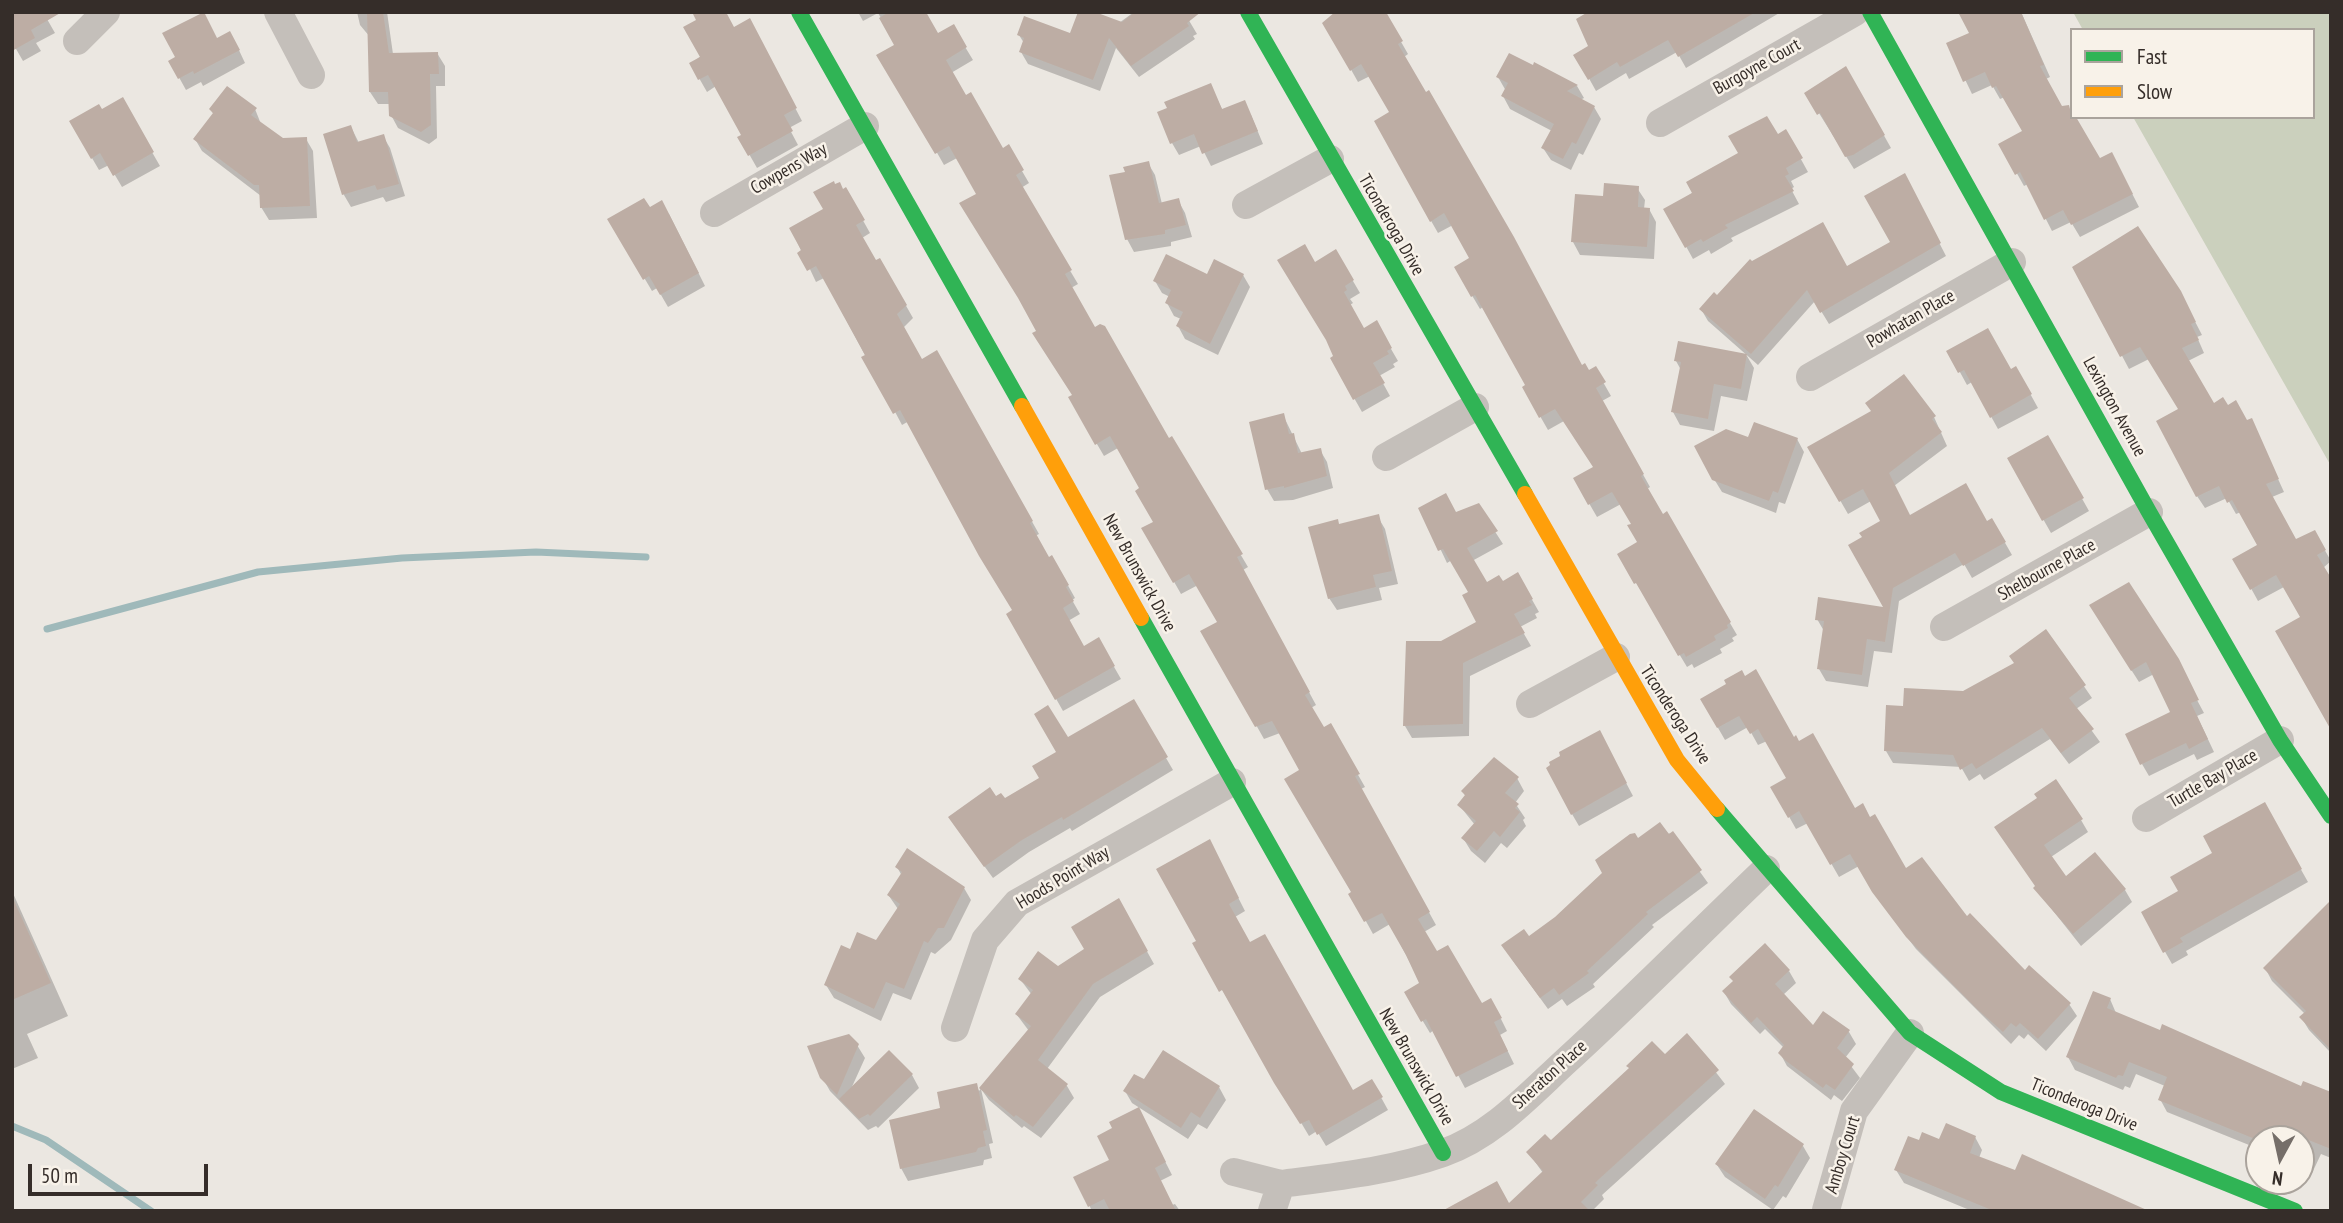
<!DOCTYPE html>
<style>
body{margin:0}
#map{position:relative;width:2343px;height:1223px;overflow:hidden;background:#ebe7e1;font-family:"PT Sans Narrow",sans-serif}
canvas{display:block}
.frame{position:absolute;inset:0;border:14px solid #352d29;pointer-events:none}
.legend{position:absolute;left:2070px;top:28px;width:245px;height:91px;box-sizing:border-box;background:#f8f2e9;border:2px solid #aaa39c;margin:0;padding:9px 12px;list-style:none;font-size:21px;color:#352d29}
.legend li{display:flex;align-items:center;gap:14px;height:35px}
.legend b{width:35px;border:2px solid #aaa39c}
.north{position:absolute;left:2245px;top:1125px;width:70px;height:70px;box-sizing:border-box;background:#f8f2e9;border:2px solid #aaa39c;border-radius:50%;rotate:188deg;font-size:19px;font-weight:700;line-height:28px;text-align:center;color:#352d29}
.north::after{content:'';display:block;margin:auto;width:24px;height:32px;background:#756e69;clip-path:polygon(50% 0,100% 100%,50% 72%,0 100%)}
.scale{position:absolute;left:28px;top:1164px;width:180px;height:32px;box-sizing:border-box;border:4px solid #352d29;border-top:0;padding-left:9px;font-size:21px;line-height:24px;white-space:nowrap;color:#352d29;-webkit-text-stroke:5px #f8f2e9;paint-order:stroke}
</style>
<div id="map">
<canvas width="2343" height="1223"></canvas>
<div class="frame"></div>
<ul class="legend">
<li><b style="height:9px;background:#30b455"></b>Fast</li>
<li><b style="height:9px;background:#ff9f0a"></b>Slow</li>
</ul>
<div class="north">N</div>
<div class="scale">50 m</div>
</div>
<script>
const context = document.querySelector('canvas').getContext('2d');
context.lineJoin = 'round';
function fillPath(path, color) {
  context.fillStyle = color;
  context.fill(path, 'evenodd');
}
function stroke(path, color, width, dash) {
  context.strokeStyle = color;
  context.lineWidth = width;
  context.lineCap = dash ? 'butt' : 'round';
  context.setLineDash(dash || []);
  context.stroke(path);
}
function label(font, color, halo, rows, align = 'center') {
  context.font = font + ' "PT Sans Narrow",sans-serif';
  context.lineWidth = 5;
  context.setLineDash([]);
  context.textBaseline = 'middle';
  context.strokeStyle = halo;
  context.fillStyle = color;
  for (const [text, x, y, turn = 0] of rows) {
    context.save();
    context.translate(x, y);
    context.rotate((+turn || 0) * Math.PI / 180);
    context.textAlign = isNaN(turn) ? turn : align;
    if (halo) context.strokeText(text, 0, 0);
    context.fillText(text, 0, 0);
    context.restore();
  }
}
const green = new Path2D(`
 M2073 12H2331V466L2133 117H2313V30H2083Z`);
const shadow = new Path2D(`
 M43 12 55 33 36 43 41 51 23 61 12 42Z
 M357 12H387L393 54 437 53 445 66V86H436L437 138 429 144 398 128 391 115V104H378L370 92V37L360 25Z
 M858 12H925L938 35 953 27 973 60 951 73 1002 150 1008 147 1029 183 1021 188 1078 284 1071 288 1094 329 1168 440 1171 438 1248 567 1243 570 1316 705 1311 708 1323 729 1337 738 1365 787 1361 789 1436 925 1424 932 1436 953 1481 1005 1498 1013 1507 1031 1500 1035 1514 1064 1465 1088 1434 1030 1430 1033 1406 993 1421 984 1390 924 1373 934 1351 894 1353 893 1301 771 1280 733 1264 739 1203 631 1219 622 1198 585 1181 594 1144 529 1155 522 1142 489 1118 448 1104 456 1070 398 1074 396 1024 306 978 194 957 158 944 165 903 93 897 45 878 13 863 21Z
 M1134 12H1184L1197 34 1193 36 1195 39 1139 77 1116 48 1100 91 1028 64 1021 52 1024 43 1019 35H1071L1119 23Z
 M1384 12 1408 54 1404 57 1582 367 1588 372 1595 368 1611 396 1602 401 1650 487 1647 489 1662 516 1666 514 1737 635 1732 638 1734 641 1720 649 1722 653 1694 668 1692 664 1687 667 1619 554 1639 543 1633 524 1621 504 1597 517 1575 479 1595 468 1564 421 1548 430 1524 388 1528 386 1483 307 1480 309 1456 268 1472 259 1453 225 1438 233 1402 170 1391 113 1370 76 1358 82 1325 23Z
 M1592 12H1781L1686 68 1677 52 1629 79 1626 73 1596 91 1576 55 1591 47Z
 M2021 12 2050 77 2046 79 2062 108 2068 107 2099 160 2118 166 2139 207 2080 237 2071 222 2052 231 2028 184 2024 186 2001 145 2024 132 2005 97 2000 99 1992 85 1972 94 1948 44Z
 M734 29 756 33 802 121 789 128 798 145 757 168 740 138 744 135 716 86 707 92 691 64Z
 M217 40 237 46 245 63 203 86 201 82 186 90 170 61Z
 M1535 64 1577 86 1584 98 1580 100 1594 107 1601 119 1583 155 1579 153 1571 170 1551 160 1543 148 1552 131 1510 109 1503 96 1506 91 1498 77 1533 68Z
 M1846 68 1891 148 1854 169 1807 94Z
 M1210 85 1223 111 1251 115 1263 144 1211 166 1201 146 1179 155 1172 143Z
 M122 100 160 166 122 187 109 165 99 170 71 122 101 111Z
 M255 109 261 124 283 140 306 139 313 151 317 218 269 220 261 207V196L202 151 195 139 214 115 211 110Z
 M351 127 359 143 383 136 390 148 405 196 386 202 383 197 351 207 344 195 325 135Z
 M1786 132 1808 172 1791 181 1794 187 1791 189 1799 204 1731 238 1733 241 1711 254 1709 250 1693 259 1666 210Z
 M1148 163 1155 175 1162 204 1178 200 1185 213 1192 237 1171 242V246L1134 252 1127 239V173Z
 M1637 188 1645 200 1644 209H1649L1656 222 1654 259 1580 255 1573 242 1605 198Z
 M1911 188 1946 256 1829 324 1815 301 1758 365 1708 321 1701 309 1717 298 1847 268 1892 242Z
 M846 190 870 233 862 238 876 262 880 260 913 318 903 328 921 361 937 352 1039 534 1035 536 1048 559 1052 557 1075 598 1072 600 1080 614 1068 621 1083 648 1098 639 1121 679 1063 711 1008 614 1014 611 909 421 902 425 824 278 816 282 791 229 825 210Z
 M649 209 669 214 705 286 668 307 657 288 652 291 610 220Z
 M1336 252 1360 293 1350 299 1353 303 1350 305 1364 330 1376 323 1398 361 1393 364 1395 367 1379 376 1390 396 1362 412 1332 359 1335 357 1314 264Z
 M2075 267 2187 306 2202 335 2197 337 2204 353 2188 361 2213 405 2227 407 2247 422 2251 420 2284 492 2272 497 2296 541 2315 533 2331 561 2323 568 2302 618 2284 587 2258 601 2235 559 2260 546 2241 512 2236 514 2227 498 2205 508 2197 496 2180 409 2149 359 2129 369Z
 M1243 275 1250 287 1218 355 1185 339 1178 326 1181 319 1174 316 1167 303 1170 297 1162 293 1155 281Z
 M1680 343 1747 356 1754 368 1747 401 1721 396 1714 431 1680 425 1673 412 1681 370 1676 361Z
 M1949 352 2010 371 2016 368 2038 408 1998 429 1972 382 1967 385Z
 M1283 415 1302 454 1320 450 1327 462 1333 488 1293 500 1274 501 1267 489Z
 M1934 417 1947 446 1894 486 1910 517 1986 523 1992 520 2012 555 1972 578 1964 564 1899 601 1892 653 1874 651 1868 687 1826 681 1819 669 1824 631 1817 619 1886 609 1883 522 1871 501 1848 514 1810 448Z
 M2048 438 2089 511 2051 533 2009 459Z
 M1797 439 1804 452 1785 504 1779 502 1776 513 1722 492 1714 479 1749 440Z
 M1478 505 1503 544 1472 561 1486 584 1502 583 1518 575 1539 612 1535 614 1537 618 1520 627 1531 646 1470 676 1469 736 1412 738 1405 726 1408 642 1441 643 1479 622 1470 593 1452 560 1447 563 1421 508 1456 514Z
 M1378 517 1385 529 1398 584 1379 588 1382 600 1337 610 1329 598 1340 526Z
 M2098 618 2162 635 2204 713 2197 716 2214 752 2197 760 2194 754 2149 776 2142 764 2173 713 2154 674 2139 682Z
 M2046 631 2092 698 2076 709 2100 742 2069 764 2050 739 1984 780 1980 774 1969 781 1961 767 1893 763 1886 751 1904 708 1964 693 2016 664Z
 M1702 700 1793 739 1905 871 1966 919 2025 973 2069 1004 2077 1016 2046 1051 2028 1034 2024 1039 2019 1035 2011 1044 1916 949 1882 904 1859 866 1839 877 1808 823 1796 829 1773 788 1789 779 1767 741 1758 745 1748 727 1725 740Z
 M1133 701 1173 770 1072 831 1070 828 1029 852 993 878 958 830 996 799 1004 800 1042 779 1068 739Z
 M1606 745 1633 796 1579 826 1572 814Z
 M1517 778 1524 791 1515 803 1525 818 1523 820 1526 826 1507 848 1501 843 1485 863 1471 851 1463 838 1475 825 1459 805 1466 797 1463 792Z
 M2039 799 2081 820 2088 832 2051 857 2066 879 2125 890 2132 902 2081 946 2035 888Z
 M2264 804 2308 882 2186 951 2188 955 2172 964 2143 913 2181 892Z
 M1672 833 1708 883 1652 925 1654 927 1593 984 1595 987 1567 1006 1562 999 1548 1009 1511 958 1528 939 1556 919 1638 840Z
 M1216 854 1245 911 1235 917 1249 944 1353 1092 1372 1081 1388 1110 1326 1146 1317 1131 1309 1136 1195 944 1199 942Z
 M897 867 964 888 971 900 951 940 935 954 931 952 911 1000 893 993 881 1021 834 998 826 985 850 951 877 942 898 909 889 896 902 876Z
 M12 891 68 1016 27 1034 38 1058 12 1069Z
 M1119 901 1154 964 1100 997 1047 1069 1067 1086 1074 1098 1041 1138 1024 1126 1022 1128 989 1100 981 1089 993 1143 989 1144 992 1158 984 1160 983 1165 908 1181 901 1168 942 1110 976 1085 979 1091 1029 1031 1017 1015 1032 995 1020 979 1058 968 1086 950Z
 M2331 913V1053L2309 1030 2301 1017 2305 1014 2272 981 2265 968Z
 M1789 971 1796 983 1783 995 1813 1028 1849 1032 1856 1044 1845 1058 1860 1078 1842 1101 1834 1095 1831 1100 1787 1066 1780 1053 1784 1048 1765 1029 1760 1034 1731 1004 1724 992Z
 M2110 999 2116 1013 2302 1088 2331 1094V1158L2321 1154 2313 1171 2301 1166V1139H2259V1149L2167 1112 2160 1099 2165 1086 2136 1074 2130 1088 2125 1086 2123 1090 2075 1070 2068 1057Z
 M1687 1035 1725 1084 1602 1195 1604 1199 1592 1211H1546L1543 1173 1528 1152 1551 1143 1665 1056Z
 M857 1045 865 1058 851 1089 889 1052 912 1075 919 1088 878 1128 876 1126 868 1130 830 1091 822 1077Z
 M1144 1082 1219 1087 1226 1100 1207 1129 1198 1124 1188 1139 1132 1103 1125 1091Z
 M1145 1122 1172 1175 1160 1181 1172 1205 1175 1204 1180 1211H1092L1076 1178 1112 1160Z
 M1975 1137 1982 1150 1979 1158 2016 1173 2145 1211H1972L1904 1183 1896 1170 1920 1143Z
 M1803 1146 1810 1158 1786 1198 1783 1196 1773 1210 1725 1177 1717 1165Z`);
const stream = new Path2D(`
 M47 629 258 572 402 558 536 552 646 557
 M12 1126 46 1140 151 1211`);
const building = new Path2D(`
 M12 12H62L31 30 35 38 12 51Z
 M204 12 217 38 230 31 240 50 194 74 193 71 178 79 168 61 175 57 162 33Z
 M367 12H383L389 53 438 52 439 74H430L431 125 421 132 389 116 388 92H369Z
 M692 12H726L734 27 750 18 797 108 784 115 793 131 748 156 737 137 741 135 708 75 698 80 689 63 700 57 683 27 696 20Z
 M889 12H926L938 33 954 24 967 47 946 60 966 95 971 92 1003 148 1009 144 1024 170 1016 175 1072 270 1065 274 1095 327 1100 324 1105 326 1169 438 1172 436 1243 554 1237 557 1310 692 1305 695 1324 727 1331 723 1360 774 1355 776 1430 912 1418 919 1437 951 1448 945 1482 1003 1491 998 1502 1018 1494 1022 1508 1051 1456 1077 1426 1019 1421 1022 1404 992 1419 983 1406 955 1382 913 1364 922 1348 894 1351 892 1284 779 1299 770 1272 721 1255 727 1200 631 1217 622 1189 574 1173 583 1141 528 1153 522 1135 491 1139 488 1110 436 1095 445 1068 397 1072 395 1032 333 1036 331 1018 298 959 203 976 194 949 146 935 154 876 55 894 45 879 18Z
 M1078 12H1095L1122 22 1135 12H1201L1187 23 1189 26 1131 66 1109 38 1093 80 1019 52 1024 38 1017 35 1024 16 1070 33Z
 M1335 12H1386L1403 41 1398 44 1426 92 1429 90 1514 237 1582 365 1585 363 1589 370 1596 366 1606 382 1596 388 1644 474 1641 476 1663 514 1667 511 1731 622 1727 625 1728 628 1714 636 1716 640 1686 657 1684 653 1678 656 1636 583 1634 584 1617 554 1637 542 1627 525 1631 524 1612 492 1588 505 1573 478 1593 467 1555 409 1539 418 1522 387 1525 385 1475 295 1471 297 1454 267 1469 258 1444 213 1430 222 1374 121 1389 112 1361 64 1350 71 1322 23Z
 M1588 12H1756L1678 57 1668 40 1620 67 1617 62 1588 80 1573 55 1588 46 1576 19Z
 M1958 12H2021L2044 65 2040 66 2062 106 2069 105 2072 117H2076L2100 158 2112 152 2133 194 2071 225 2063 210 2044 220 2020 172 2015 175 1998 144 2022 131 1996 86 1992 88 1985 72 1963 82 1946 43 1969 33Z
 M1509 53 1533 65 1534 62 1578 85 1567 91 1595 106 1576 144 1572 142 1563 159 1541 148 1554 124 1501 96 1508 83 1496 77Z
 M1846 66 1885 135 1853 155 1845 157 1820 113 1817 115 1804 93Z
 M1211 83 1222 109 1245 100 1258 131 1202 154 1194 134 1170 144 1157 112 1167 108 1164 102Z
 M227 86 257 108 251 115 283 138 307 137 310 206 260 208 259 185H254L193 139 213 113 209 109Z
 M123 97 154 152 113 176 100 153 91 159 69 121 99 104 102 109Z
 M1767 116 1778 134 1786 129 1803 158 1786 168 1789 174 1785 176 1794 191 1725 225 1728 228 1703 242 1701 239 1685 248 1663 209 1692 193 1686 182 1738 153 1728 136Z
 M351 125 357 142 384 134 399 184 377 190 375 185 342 195 323 134Z
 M1149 161 1159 203 1179 198 1186 225 1165 230V234L1125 240 1109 175 1125 172 1123 167Z
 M1905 173 1941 243 1820 313 1807 290 1751 354 1699 309 1714 292 1717 295 1750 259 1752 261 1823 222 1847 266 1890 242 1864 196Z
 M834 181 835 184 840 182 843 189 846 187 865 220 856 225 876 260 880 258 907 305 897 314 922 359 937 350 1033 521 1030 523 1049 557 1052 555 1069 585 1066 587 1074 601 1063 608 1084 646 1099 637 1115 666 1055 700 1006 614 1012 610 979 556 900 410 893 414 861 357 865 355 816 266 807 271 797 253 801 250 789 228 823 209 813 192Z
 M1604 183 1639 186 1638 207 1650 208 1647 247 1571 242 1575 194 1603 196Z
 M644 198 650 207 662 200 699 273 660 295 649 276 643 280 607 219Z
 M2138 226 2181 291 2196 322 2191 324 2199 340 2182 348 2214 403 2223 397 2228 405 2236 400 2247 420 2252 418 2279 479 2266 484 2296 539 2315 530 2326 550 2317 555 2331 578V730L2275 631 2300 617 2276 575 2250 590 2232 559 2257 545 2232 500 2227 503 2219 486 2196 497 2156 421 2178 409 2140 347 2120 357 2072 267Z
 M1305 244 1315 262 1336 249 1354 280 1345 286 1347 290 1344 292 1364 328 1377 320 1392 348 1387 351 1389 354 1373 363 1385 383 1353 400 1330 358 1333 356 1326 340 1277 260Z
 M1166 254 1207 274 1214 259 1244 274 1210 344 1176 326 1183 312 1165 303 1171 290 1153 281Z
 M1988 328 2011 369 2016 366 2032 394 1990 418 1964 370 1958 373 1946 351Z
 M1678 341 1747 354 1741 389 1714 384 1708 419 1671 412 1681 362 1674 361Z
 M1904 374 1936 416 1932 419 1942 432 1889 473 1910 515 1966 483 1987 521 1992 518 2006 542 1963 566 1955 553 1893 588 1885 642 1867 639 1862 675 1817 669 1824 621 1815 620 1818 597 1883 607 1848 545 1862 537 1859 533 1880 521 1863 489 1839 502 1807 447 1871 411 1865 403Z
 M1284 413 1289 434 1294 433 1298 453 1321 448 1327 476 1284 488V486L1265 490 1249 422Z
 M1754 422 1798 438 1778 493 1773 491 1769 501 1712 480 1694 446 1726 429 1748 437Z
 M2048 435 2084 498 2042 521 2007 458Z
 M1446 493 1456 512 1479 503 1498 531 1467 548 1487 582 1499 575 1503 581 1518 572 1533 599 1529 601 1532 605 1514 614 1525 633 1463 663V724L1403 726 1406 641H1441L1476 622 1462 595 1468 592 1443 549 1438 551 1418 508Z
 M1379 514 1392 571 1373 575 1376 587 1328 599 1308 527 1338 519 1339 524Z
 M2129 582 2179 659 2199 700 2191 703 2208 739 2189 749 2186 743 2140 765 2125 734 2170 712 2146 662 2131 671 2089 605Z
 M2046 629 2086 685 2069 698 2094 729 2061 753 2042 728 1976 769 1972 763 1960 770 1953 755 1884 751 1886 705 1903 706 1904 688 1963 691 2014 663 2009 656Z
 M1756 669 1794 737 1796 735 1799 741 1813 733 1855 808 1863 803 1870 817 1875 814 1906 868 1922 857 1967 916 1970 913 2025 970 2029 965 2071 1003 2038 1039 2020 1023 2016 1027 2011 1023 2003 1032 1977 1009 1906 937 1872 892 1850 854 1830 865 1799 811 1788 818 1770 787 1786 778 1758 729 1750 734 1739 716 1717 728 1700 699 1726 684 1724 680 1742 670 1745 676Z
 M1134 699 1168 757 1063 820 1062 817 1022 840 984 867 948 817 990 787 996 796 1001 793 1005 798 1039 778 1032 766 1056 752 1034 714 1048 705 1068 737Z
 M1600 730 1627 783 1571 815 1546 768 1550 765 1549 762 1560 756 1559 752Z
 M1494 757 1519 777 1505 793 1519 804 1515 808 1520 812 1500 837 1494 831 1477 851 1461 838 1476 821 1457 805 1465 795 1461 791Z
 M2056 779 2083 819 2044 845 2066 876 2095 852 2126 889 2073 934 2033 888 2035 886 1994 827 2037 798 2034 794Z
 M2265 802 2302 869 2180 938 2183 942 2163 953 2141 912 2178 891 2170 877 2212 853 2203 836Z
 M1660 822 1669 834 1673 831 1702 870 1646 912 1648 914 1587 971 1589 973 1559 995 1554 988 1540 998 1501 945 1524 929 1529 936 1555 917 1602 873 1595 860 1630 834 1635 833 1638 838Z
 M1210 839 1239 898 1229 904 1250 942 1265 934 1353 1090 1372 1079 1383 1097 1317 1135 1309 1120 1300 1124 1274 1083 1222 990 1219 992 1192 943 1196 941 1156 869Z
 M907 848 965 887 944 928H938L928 943 924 941 904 989 886 982 874 1009 824 985 841 945 850 949 857 932 876 940 900 904 887 895 902 872 895 867Z
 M12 896 51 983 12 1000Z
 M1119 898 1148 951 1093 984 1038 1060 1068 1084 1033 1127 1016 1115 1014 1117 979 1088 1031 1026 1015 1014 1033 990 1018 979 1038 951 1058 966 1084 949 1071 927Z
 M2331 900V1050L2299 1017 2306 1011 2263 968Z
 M1765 943 1790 970 1775 984 1813 1025 1823 1011 1850 1030 1837 1048 1854 1064 1835 1090 1826 1084 1823 1088 1786 1061 1778 1053 1784 1045 1757 1017 1751 1023 1722 991 1733 981 1729 977Z
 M2093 991 2111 998 2107 1008 2160 1030 2162 1024 2301 1086 2303 1081 2331 1092V1149L2306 1139H2255L2158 1100 2167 1077 2129 1062 2123 1076 2118 1075 2116 1078 2066 1057Z
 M1687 1033 1719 1070 1598 1180 1595 1183 1598 1185 1581 1202 1590 1211H1442L1497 1181 1509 1203 1543 1171 1526 1152 1545 1134 1551 1140 1629 1068 1626 1066 1652 1041 1665 1054Z
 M849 1034 859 1044 837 1095 820 1078 807 1046Z
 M889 1050 913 1074 870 1116 868 1114 859 1119 839 1099Z
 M1163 1050 1220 1086 1200 1118 1191 1112 1181 1128 1123 1091 1134 1074 1144 1079Z
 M977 1083 987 1130 983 1131 986 1146 978 1148 976 1152 900 1169 889 1120 940 1108 937 1092Z
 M1139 1107 1166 1162 1155 1168 1176 1211H1110L1104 1199 1088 1207 1073 1177 1109 1160 1097 1136 1112 1128 1109 1122Z
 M1754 1109 1804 1144 1778 1187 1775 1185 1765 1199 1715 1164Z
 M1946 1123 1976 1136 1970 1153 2015 1170 2022 1154 2149 1211H1994L1894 1170 1908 1136 1919 1140 1922 1132 1939 1139Z`);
const street = new Path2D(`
 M278 12 311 75
 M77 41 106 12
 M1660 123 1855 12
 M1246 205 1330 159
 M714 213 865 126
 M1810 377 2012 262
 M1386 457 1475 407
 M1944 627 2149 512
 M1530 704 1616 657
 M2146 818 2280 740
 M955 1028 985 940 1017 903 1232 782
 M1234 1172 1281 1184
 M1826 1210 1854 1111 1910 1033
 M1272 1211 1281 1184C1334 1177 1392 1171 1443 1153 1492 1136 1529 1095 1566 1061 1634 999 1699 933 1766 869`);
const fast = new Path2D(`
 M799 12 1022 406
 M1248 12 1525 494
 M1870 12 2149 512 2280 740 2331 816
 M1141 618 1443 1153
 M1717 809 1910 1033 2001 1092 2295 1211`);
const slow = new Path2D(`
 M1022 406 1141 618
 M1525 494 1677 760 1717 809`);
const streetNames = [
 ["Burgoyne Court",1757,67,-29],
 ["Cowpens Way",789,169,-30],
 ["Ticonderoga Drive",1391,225,60],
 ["Powhatan Place",1911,319,-30],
 ["Lexington Avenue",2114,407,61],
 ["Shelbourne Place",2047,570,-29],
 ["New Brunswick Drive",1139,573,61],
 ["Ticonderoga Drive",1675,715,57],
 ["Turtle Bay Place",2213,779,-30],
 ["Hoods Point Way",1063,878,-31],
 ["New Brunswick Drive",1416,1067,60],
 ["Sheraton Place",1550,1075,-42],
 ["Ticonderoga Drive",2084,1105,22],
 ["Amboy Court",1843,1155,-73]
];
fillPath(green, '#cbd0bd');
fillPath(shadow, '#0003');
stroke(stream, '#9fb9ba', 7);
fillPath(building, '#bdada4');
stroke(street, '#c4bfba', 28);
stroke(fast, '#30b455', 16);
stroke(slow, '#ff9f0a', 16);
label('18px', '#352d29', '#f8f2e9', streetNames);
</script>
